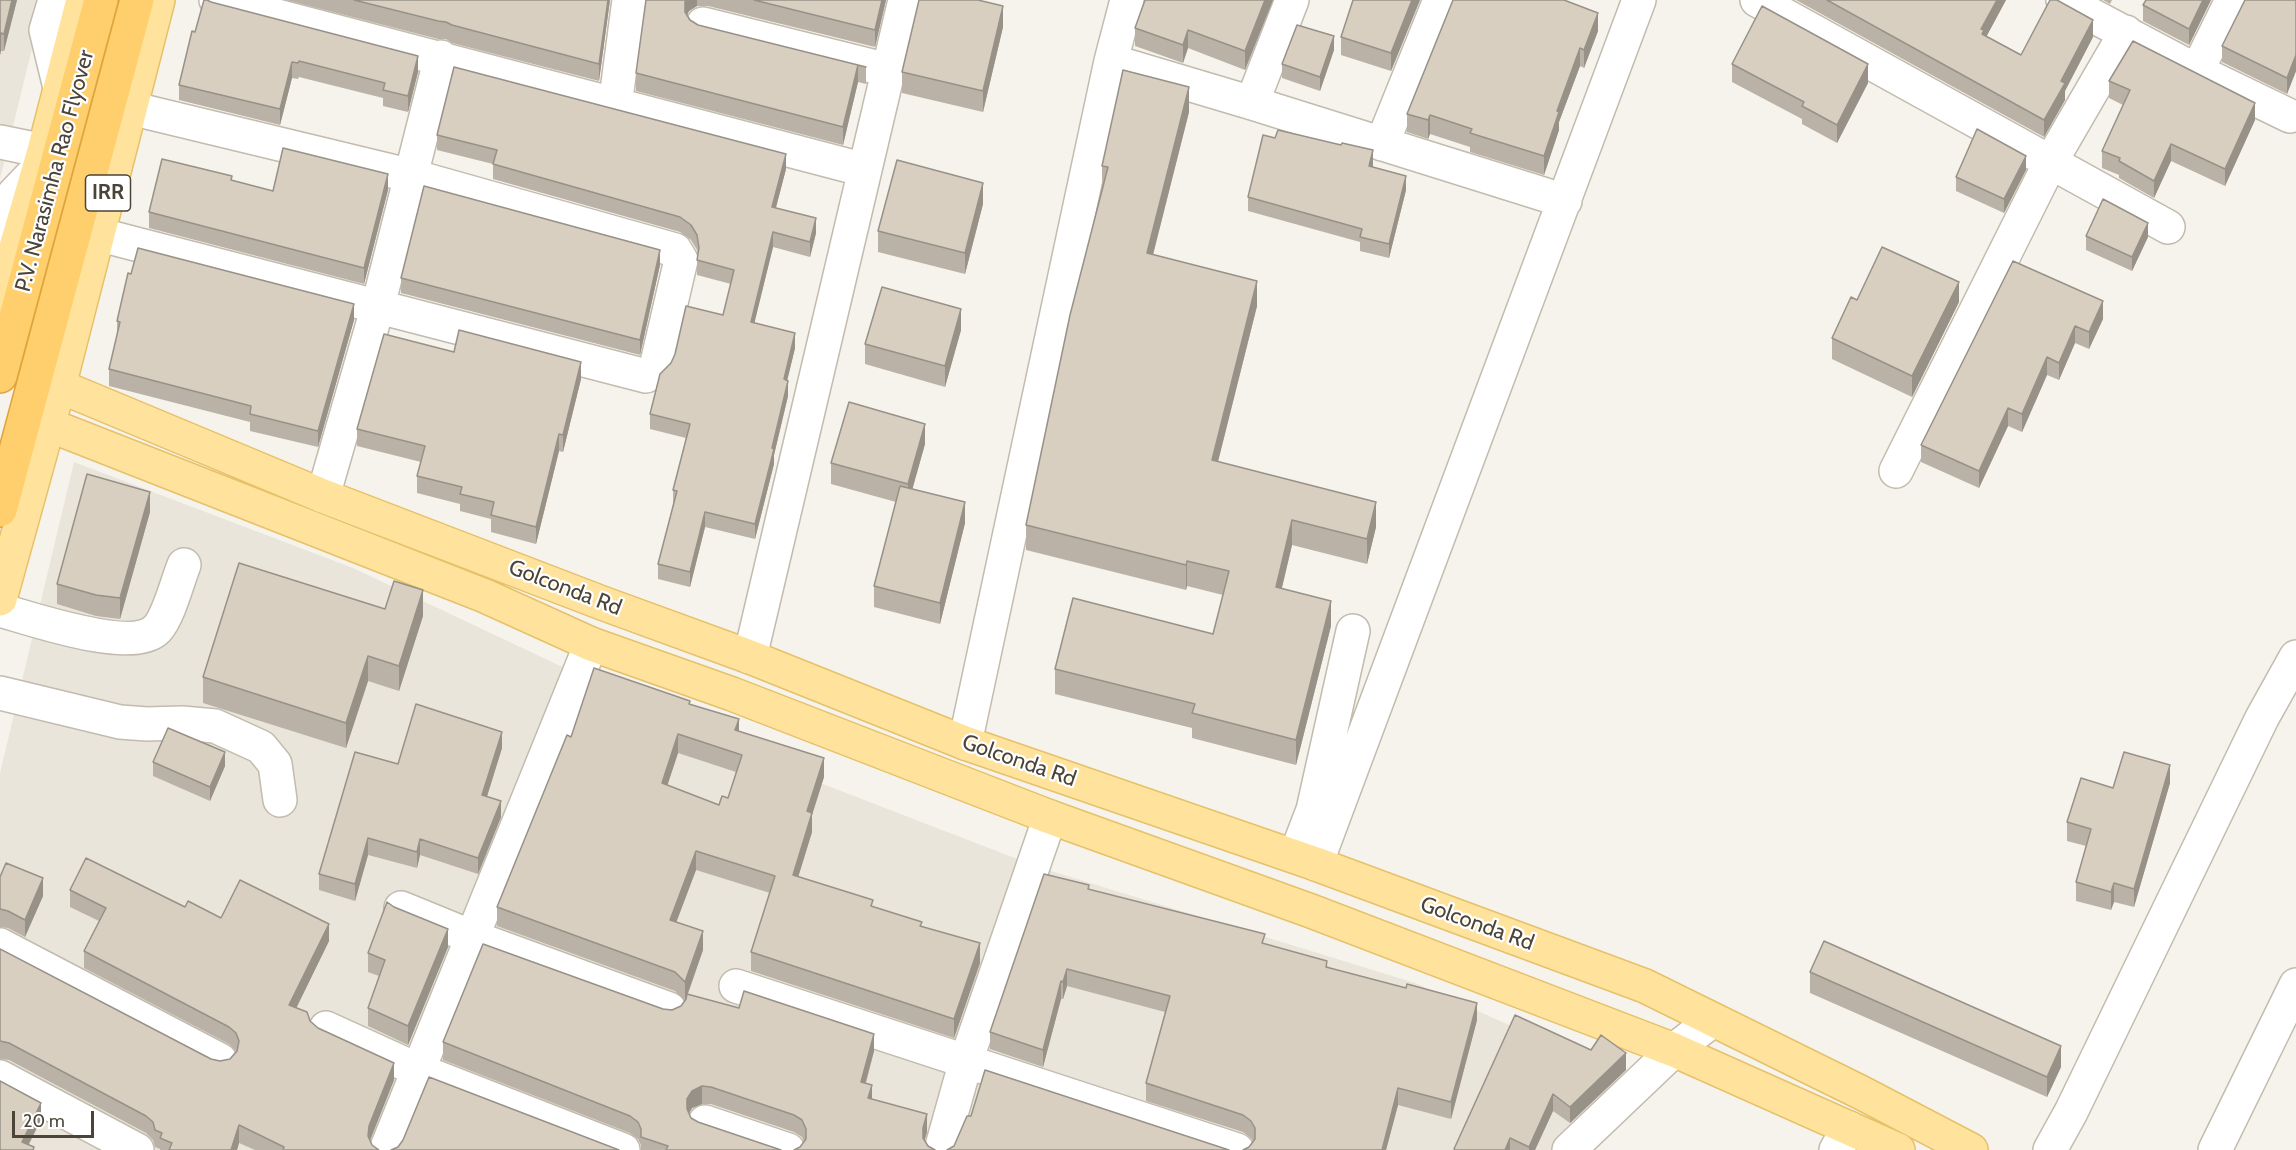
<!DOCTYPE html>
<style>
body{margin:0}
#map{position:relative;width:2296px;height:1150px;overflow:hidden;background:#f6f3ec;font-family:Cabin,sans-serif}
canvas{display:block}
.scale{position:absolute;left:12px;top:1111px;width:82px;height:27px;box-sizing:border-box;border:3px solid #4b4439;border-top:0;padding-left:8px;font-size:18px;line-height:21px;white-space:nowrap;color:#4b4439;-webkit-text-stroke:4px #fff;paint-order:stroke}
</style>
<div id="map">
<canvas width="2296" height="1150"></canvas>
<div class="scale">20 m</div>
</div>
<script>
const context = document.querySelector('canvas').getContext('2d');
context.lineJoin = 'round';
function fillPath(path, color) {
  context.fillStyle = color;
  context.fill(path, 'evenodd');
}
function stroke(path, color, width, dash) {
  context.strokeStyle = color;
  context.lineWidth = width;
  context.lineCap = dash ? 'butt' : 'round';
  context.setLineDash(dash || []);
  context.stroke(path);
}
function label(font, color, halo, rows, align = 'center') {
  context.font = font + ' Cabin,sans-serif';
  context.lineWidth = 4.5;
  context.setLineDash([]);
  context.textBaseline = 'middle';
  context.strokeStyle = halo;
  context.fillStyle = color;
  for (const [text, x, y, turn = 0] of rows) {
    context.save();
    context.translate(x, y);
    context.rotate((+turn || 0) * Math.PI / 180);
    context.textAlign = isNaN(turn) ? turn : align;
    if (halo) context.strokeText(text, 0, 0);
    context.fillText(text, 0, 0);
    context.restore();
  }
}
const residential = new Path2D(`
 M0 0H44L0 179Z
 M74 462 353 568 753 757 1038 867 1415 983 1637 1082 1585 1150H0V773Z`);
const minor = new Path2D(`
 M55 0 46 30 60 88
 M216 0 865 170
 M1757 0 2168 227
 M2063 0 2197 71 2290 116
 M703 24 888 70
 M1111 61 1252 103 1565 201
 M2197 71 2232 0
 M1252 103 1292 0
 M615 106 629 0
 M0 142 44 151
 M1382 144 1440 0
 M0 229 14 194 38 169
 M97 234 646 376 654 371 657 363 681 260 675 250 412 176 130 108
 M1896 471 2050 163 2126 32
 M323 496 378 306 441 57
 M0 610C32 619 133 654 157 629 169 616 177 582 184 565
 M750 657 905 0
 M0 693 120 722 147 724 182 723 215 726 261 747 275 764 280 800
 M965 743 1111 61 1127 0
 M1300 844 1313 810 1353 631
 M1316 864 1639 0
 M401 908 472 937 669 1009
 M0 945 220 1060
 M736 986 1237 1150
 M326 1028 418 1070 623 1150
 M0 1077 137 1150
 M705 1122 788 1150
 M386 1150 591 644
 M941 1150 966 1061 1050 817
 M1569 1150 1674 1050 1713 1020
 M1836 1150 1849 1128
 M2050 1150 2071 1112 2262 718 2296 657
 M2215 1150 2296 985`);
const major = new Path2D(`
 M0 302 44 151 83 0
 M59 386 323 496 602 603 750 657 965 743 1316 864 1645 986 1862 1093 1971 1150
 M49 425 485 596 591 644 732 694 1050 817 1311 911 1674 1050 1898 1150
 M0 599 59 386 158 0`);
const highway = new Path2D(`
 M0 376 101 0
 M0 510 137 0`);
const wall = new Path2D(`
 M0 0H17L4 51H1L0 55Z
 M286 0H610L599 81 452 43 446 39H438Z
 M646 0H886L875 47 708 6H697L689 11 687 15 690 20 698 25 866 67V84L858 82 843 145 636 91V73Z
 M1273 0 1245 70 1188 48 1183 63 1135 46V28Z
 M1353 0H1420L1391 71 1341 55V37Z
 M1796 0H2006L1986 37 2021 55 2093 37 2065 91V100L2044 137Z
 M2103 0H2112L2110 4Z
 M2146 0H2211L2189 45 2143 21V5Z
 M2296 0V71L2287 94 2222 62V46Z
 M211 2 418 72 408 112 383 106V98L299 77 298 79 292 78 280 125 179 100V85L195 32Z
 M1003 27 983 112 902 93V72Z
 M1598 31 1584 68 1580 66 1559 122V130L1544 175 1470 152V147L1430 134 1428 139 1407 132V114Z
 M1334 50 1320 91 1282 78V64Z
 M1732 64 1868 83 1837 143 1802 124V119L1732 82Z
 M2109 81 2255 120 2225 186 2171 161 2154 198 2119 178V175L2102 168V151L2123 105 2109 98Z
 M1189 112 1153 255 1257 306 1218 462 1376 527 1367 564 1292 545 1282 588 1331 626 1296 765 1192 738V728L1055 694V669L1213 634 1223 595 1187 586 1186 590 1026 550V525L1102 187V166Z
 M437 135 786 169 776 208 816 233 810 257 773 247 754 323 795 348 787 380 788 396 774 455V464L755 539 705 527 690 587 658 579V564L673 505V490L686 438 650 429V414L723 315 731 284 697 275V260L698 255 697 250 691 240 680 232 493 179V164L437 150Z
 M1275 138 1341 145 1373 165 1372 166 1406 190 1389 258 1360 251V242L1248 211V197Z
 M2026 170 2004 213 1956 191V177Z
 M232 181 273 191 388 190 364 284 149 228V212Z
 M983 204 965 274 878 252V231Z
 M2086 236 2148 237 2132 271 2086 250Z
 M2013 261 2103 319 2089 349 2075 343 2059 380 2047 375 2022 432 2008 426 1979 488 1921 462V445Z
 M660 265 640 355 401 293V278Z
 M1959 302 1912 397 1832 359V338Z
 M354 320 318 447 250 431V422L109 386V369L117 337V321Z
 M961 330 945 387 865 364V344Z
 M454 352 581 379 563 452 559 451 536 544 491 532V519L460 511V504L417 493V476L421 462 357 446V429Z
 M925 444 912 489 965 523 940 624 874 607V586L896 502 831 484V463Z
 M150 512 120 619 96 616 57 604V584Z
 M385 609 423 616 399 691 368 681 346 748 203 703V677Z
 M690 704 739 732 824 777 812 815V832L798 877 922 926 980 963 954 1038 751 971V952L770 893 696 870 676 922 703 950 688 994 874 1051 866 1083 872 1099 927 1132 924 1140 928 1146 800 1147 804 1142 802 1137 794 1132 711 1104H702L692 1108 689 1113 691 1118 698 1122 781 1150H641V1145L638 1139 630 1133 443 1060V1042L663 1009 672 1010 681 1006 685 1001 675 991 497 926V907L571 737ZM678 753 736 772 728 798 719 805 667 785Z
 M502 748 487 797 501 817 478 874 420 855 417 868 368 855 355 901 319 890V874L398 764Z
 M153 762 225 766 210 801 153 776Z
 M2170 783 2134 907 2114 902 2111 910 2076 901V882L2086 846 2067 841V822L2113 788Z
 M0 877 43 896 25 937 8 928 0 927Z
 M70 890 185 907 221 918 329 941 296 1008 318 1028 394 1080 370 1140 372 1145 379 1150H255L239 1143 237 1150H160V1149L155 1147 153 1140 146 1133 9 1060 0 1059V949L211 1059 220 1061 230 1059 236 1051 229 1044 84 968V951L99 921 70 907Z
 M1089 890 1265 944 1477 1020 1451 1119 1398 1105 1386 1150H1243L1249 1147 1253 1141 1251 1138 1243 1132 1146 1101V1083L1165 1012 1067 986 1063 999H1061L1043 1067 990 1049V1032Z
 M448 947 408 1045 368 1026V1008L379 976 368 972V953Z
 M1810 972 2061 1067 2047 1097 1810 993Z
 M1515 1015 1626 1070 1570 1123 1553 1111 1535 1150H1454Z`);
const shadedWall = new Path2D(`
 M12 0H17L4 51V34Z
 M608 0H610L599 81V64Z
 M686 0H697V6L689 11 685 19V2Z
 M882 0H886L875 47V30Z
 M1265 0H1273L1245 70V51Z
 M1412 0H1420L1391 71V53Z
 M1997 0H2006L1984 41 1982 52 1981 29Z
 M2203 0H2211L2189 45V29Z
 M1003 6V27L983 112V91Z
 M1598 13V31L1584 68V50Z
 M2093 20V37L2065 91V100L2044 137V120L2061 81Z
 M1188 30V48L1183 63V45Z
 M1 33V51L0 55V38Z
 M1334 36V50L1320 91V77Z
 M1580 48V66L1559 122V130L1544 175V156L1557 111Z
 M2296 55V71L2287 94V78Z
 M418 56V72L408 112V96Z
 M292 62V78L280 125V109Z
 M1868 64V83L1837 143V125Z
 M858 65V82L843 145V127Z
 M1189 87V112L1147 278V253Z
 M2255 103V120L2225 186V169Z
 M1430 115V134L1428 139V120Z
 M2171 144V161L2154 198V181Z
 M1373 150V165L1369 180V166Z
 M786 154V169L772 222V207Z
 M2026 156V170L2004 213V199Z
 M388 174V190L364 284V268Z
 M1406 176V190L1389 258V244Z
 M983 183V204L965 274V253Z
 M816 218V233L810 257V242Z
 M2148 223V237L2132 271V257Z
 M773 232V247L751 337V322Z
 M660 250V265L640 355V340Z
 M1257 281V306L1212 485V460Z
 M1959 282V302L1912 397V376Z
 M2103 301V319L2089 349V332Z
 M354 304V320L318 447V431Z
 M961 309V330L945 387V366Z
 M2075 326V343L2059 380V363Z
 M795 333V348L784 394V379Z
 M2047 357V375L2022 432V414Z
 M581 362V379L563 452V435Z
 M788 381V396L774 455V464L755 539V524L772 448Z
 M2008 408V426L1979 488V471Z
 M925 424V444L908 505V484Z
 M559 434V451L536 544V527Z
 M150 492V512L120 619V598Z
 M965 502V523L940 624V603Z
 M1376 502V527L1367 564V539Z
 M705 512V527L690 587V572Z
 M1292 520V545L1276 612V587Z
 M1187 561V586L1186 590V565Z
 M423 590V616L399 691V666Z
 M1331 601V626L1296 765V740Z
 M368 656V681L346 748V723Z
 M739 719V738L735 730Z
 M502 732V748L482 812V795Z
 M678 734V753L662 802V783Z
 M225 752V766L210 801V787Z
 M824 758V777L812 815V832L793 894V875L807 811Z
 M2170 765V783L2134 907V889Z
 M501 801V817L478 874V858Z
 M368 838V855L355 901V884Z
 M420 839V855L417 868V852Z
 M696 851V870L670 939V920Z
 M43 878V896L25 937V920Z
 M2114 883V902L2111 910V892Z
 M329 924V941L289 1023V1005Z
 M448 929V947L408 1045V1026Z
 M703 931V950L685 1001V982Z
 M980 943V963L954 1038V1019Z
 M1067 969V986L1063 999V982Z
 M1061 981V999L1043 1067V1050Z
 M1477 1003V1020L1451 1119V1102Z
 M874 1034V1051L861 1099V1082Z
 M2061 1046V1067L2047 1097V1077Z
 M1626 1053V1070L1570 1123V1107Z
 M394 1063V1080L369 1143 368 1136 369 1126Z
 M872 1085V1102L868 1098Z
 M702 1086V1104L692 1108 687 1117V1099L692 1091Z
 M1398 1088V1105L1386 1150H1382Z
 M1553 1094V1111L1535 1150H1529V1147Z
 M41 1103V1120L26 1150 22 1142Z
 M927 1114V1132L923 1146V1128Z
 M239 1125V1143L237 1150H231Z
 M1510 1138V1150H1505Z`);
const building = new Path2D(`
 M0 0H12L4 34 1 33 0 38Z
 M204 0H207L211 2 418 56 408 96 383 90 385 83 299 61 298 63 292 62 280 109 179 85 192 31 195 32Z
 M354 0H608L599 64 452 25 446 22 438 21Z
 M646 0H686L685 2V12L690 20 698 25 866 67 858 65 843 127 636 73Z
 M754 0H882L875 30Z
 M919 0H978L1003 6 983 91 902 72Z
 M1145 0H1265L1245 51 1188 30 1183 45 1135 28Z
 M1353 0H1412L1391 53 1341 37Z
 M1453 0H1564L1598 13 1584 50 1580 48 1557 111 1559 112 1544 156 1470 133 1472 129 1430 115 1428 120 1407 114Z
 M1827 0H1997L1981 29 1984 30 1982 34 2021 55 2050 0H2057L2093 20 2061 81 2065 83 2044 120Z
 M2146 0H2203L2189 29 2143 5Z
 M2245 0H2296V55L2287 78 2222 46Z
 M1762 6 1868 64 1837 125 1802 106 1804 102 1732 64Z
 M1297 25 1334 36 1320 77 1282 64Z
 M2133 41 2255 103 2225 169 2171 144 2154 181 2119 161 2120 158 2102 151 2130 90 2109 81Z
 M454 67 786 154 772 207 816 218 810 242 773 232 751 322 795 333 784 379 788 381 772 448 774 449 755 524 705 512 690 572 658 564 677 491 673 490 690 424 650 414 660 374 671 363 675 354 686 306 723 315 734 270 697 260 699 248 697 235 691 225 680 217 493 164 497 150 437 135Z
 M1123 70 1189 87 1147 253 1257 281 1212 460 1376 502 1367 539 1292 520 1276 587 1331 601 1296 740 1192 713 1195 704 1055 669 1073 598 1213 634 1229 571 1187 561 1186 565 1026 525 1070 315 1108 167 1102 166Z
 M1977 129 2026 156 2004 199 1956 177Z
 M1278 130 1341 145 1342 143 1373 150 1369 166 1406 176 1389 244 1360 237 1362 229 1248 197 1263 135 1275 138Z
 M283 148 388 174 364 268 149 212 162 159 232 176 231 180 273 191Z
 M897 160 983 183 965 253 878 231Z
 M424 186 660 250 640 340 401 278Z
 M2103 199 2148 223 2132 257 2086 236Z
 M1882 247 1959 282 1912 376 1832 338 1851 297 1857 300Z
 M138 248 354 304 318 431 250 414 251 406 109 369 120 322 117 321 128 273 131 274Z
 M2013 261 2103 301 2089 332 2075 326 2059 363 2047 357 2022 414 2008 408 1979 471 1921 445Z
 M882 287 961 309 945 366 865 344Z
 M459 330 581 362 563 435 559 434 536 527 491 515 494 502 460 494 462 487 417 476 425 446 357 429 384 334 454 352Z
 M849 402 925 424 908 484 831 463Z
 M87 474 150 492 120 598 96 595 57 584Z
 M900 486 965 502 940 603 874 586Z
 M239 563 385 609 394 581 423 590 399 666 368 656 346 723 203 677Z
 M594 668 690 701 689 704 739 719 735 730 824 758 807 811 812 813 793 875 873 900 871 906 922 922 920 926 980 943 954 1019 751 952 775 876 696 851 670 920 703 931 685 982 675 972 497 907 567 735 571 737ZM678 734 742 755 728 798 722 796 719 805 662 783Z
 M416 704 502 732 482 795 501 801 478 858 420 839 417 852 368 838 355 884 319 874 355 752 398 764Z
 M168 728 225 752 210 787 153 762Z
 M2124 752 2170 765 2134 889 2114 883 2111 892 2076 882 2091 829 2067 822 2081 778 2113 788Z
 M86 858 185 907 188 901 221 918 240 880 329 924 289 1005 307 1012 310 1021 318 1028 394 1063 369 1126 368 1136 372 1145 379 1150H283L284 1147 239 1125 231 1150H169L172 1143 160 1138 162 1133 155 1130 153 1122 146 1116 9 1043 0 1041V949L211 1059 220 1061 230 1059 237 1051 239 1041 236 1033 229 1027 84 951 106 908 70 890Z
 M6 863 43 878 25 920 8 911 0 909V877Z
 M1044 874 1089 885 1088 889 1265 934 1262 943 1327 961 1326 967 1406 988 1407 984 1477 1003 1451 1102 1398 1088 1382 1150H1243L1249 1147 1255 1139V1128L1251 1121 1243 1115 1146 1083 1170 996 1067 969 1063 982 1061 981 1043 1050 990 1032Z
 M387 902 394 907 448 929 408 1026 368 1008 385 960 368 953Z
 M1824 941 2061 1046 2047 1077 1810 972Z
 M483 944 663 1009 672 1010 681 1006 686 999 687 994 739 1008 744 991 874 1034 861 1082 872 1085 868 1098 927 1114 923 1128V1138L928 1146 935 1150H794L800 1147 806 1139V1129L802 1120 794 1115 711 1087 702 1086 692 1091 687 1099V1109L691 1118 698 1122 781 1150H666L668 1146 641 1137V1129L638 1122 630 1116 443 1042Z
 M1515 1015 1591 1050 1601 1035 1626 1053 1570 1107 1553 1094 1529 1147 1510 1138 1505 1150H1455L1454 1149Z
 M985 1070 1229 1150H947L954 1146 967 1116H971Z
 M429 1077 619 1150H391L398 1147 403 1140Z
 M0 1081 41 1103 22 1142 34 1147 33 1150H0Z`);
const shields = [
 [108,193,45]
];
const shieldNames = [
 ["IRR",108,193]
];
const streetNames = [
 ["P.V. Narasimha Rao Flyover",55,171,-75],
 ["Golconda Rd",565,588,21],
 ["Golconda Rd",1019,761,19],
 ["Golconda Rd",1477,924,20]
];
fillPath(residential, '#eae5da');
stroke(minor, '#c2bbae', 36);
stroke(major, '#e6c16a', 36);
stroke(highway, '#e0a43c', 36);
stroke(minor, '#fff', 33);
stroke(major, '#ffe39c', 33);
stroke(highway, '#ffcf6e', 33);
fillPath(wall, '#bab2a6');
fillPath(shadedWall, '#979187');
fillPath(building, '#d8cfc1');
stroke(building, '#979187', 1.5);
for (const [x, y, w] of shields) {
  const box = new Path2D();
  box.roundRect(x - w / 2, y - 18, w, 36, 4.5);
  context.fillStyle = '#fff';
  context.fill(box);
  stroke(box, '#4b4439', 1.5);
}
label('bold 21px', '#4b4439', null, shieldNames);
label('22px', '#4b4439', '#fff', streetNames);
</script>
